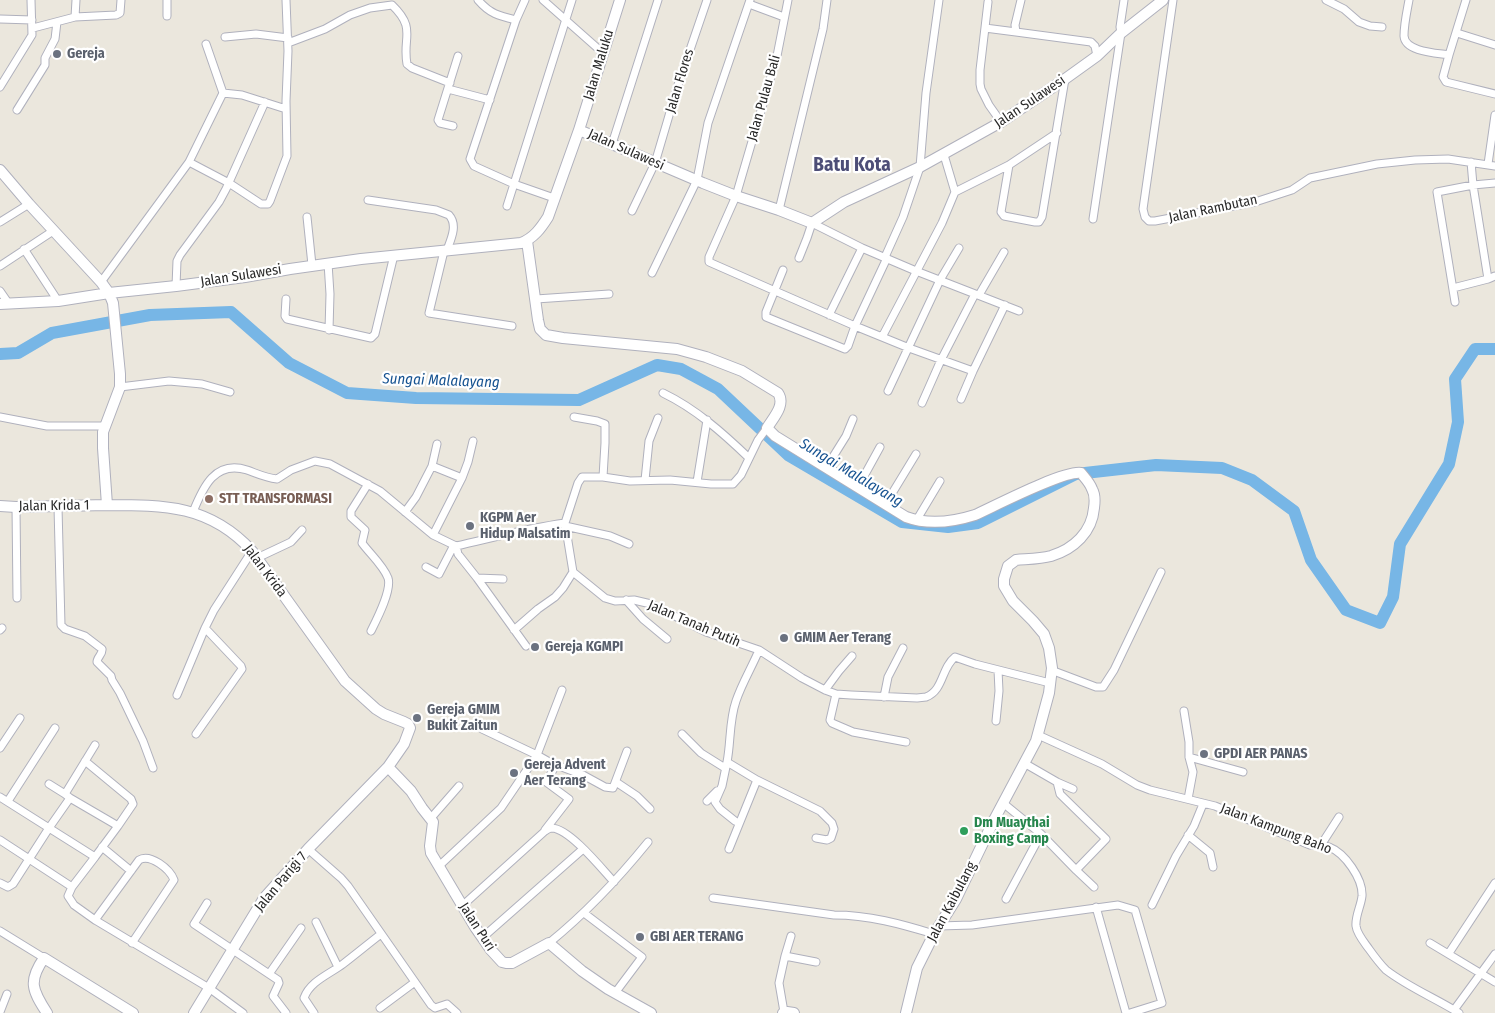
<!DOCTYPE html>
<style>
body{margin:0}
canvas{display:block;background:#ebe7dd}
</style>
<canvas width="1495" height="1013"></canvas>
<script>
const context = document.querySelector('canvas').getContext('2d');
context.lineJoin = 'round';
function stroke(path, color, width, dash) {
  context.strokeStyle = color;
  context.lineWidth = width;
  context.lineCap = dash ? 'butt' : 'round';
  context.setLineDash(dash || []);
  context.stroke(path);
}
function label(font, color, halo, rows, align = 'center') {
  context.font = font + ' "Fira Sans Condensed",sans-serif';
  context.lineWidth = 4.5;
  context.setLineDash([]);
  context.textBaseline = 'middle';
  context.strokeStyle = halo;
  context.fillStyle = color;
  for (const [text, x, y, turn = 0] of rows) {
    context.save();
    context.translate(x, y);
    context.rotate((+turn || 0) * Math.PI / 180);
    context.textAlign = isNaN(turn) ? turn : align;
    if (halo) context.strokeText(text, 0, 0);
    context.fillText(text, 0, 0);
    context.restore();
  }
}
const river = new Path2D(`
 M0 354 18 353 52 333 150 315 231 312 289 363 347 393 416 398 579 400 657 365 681 369 718 389 788 455 902 522 948 527 978 523 1076 474 1156 465 1222 468 1252 480 1294 511 1311 560 1346 610 1380 623 1393 597 1400 544 1449 464 1458 422 1455 379 1475 349H1495`);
const street = new Path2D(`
 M167 0V16
 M478 0C490 14 499 16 516 20
 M525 0 516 20 470 159 474 166 514 184 554 198
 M543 0 603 53
 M788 0 777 56 736 196 709 257V262L855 326 909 348 973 371 961 399
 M1021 0 1015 25 1016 32 1091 42 1095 46 1097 56
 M1173 0 1143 209 1145 217 1149 221H1155L1255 202 1292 190 1310 178 1377 164 1415 160 1448 159 1495 166
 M1326 0 1344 9 1359 22 1370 26 1382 27
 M1409 0C1407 11 1404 24 1404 36 1405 52 1437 53 1449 55L1443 77 1446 82 1495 94
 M988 2 980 70V84L981 89 989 105 1001 122
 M749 4 784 17
 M75 17 76 0
 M0 19 32 20
 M33 28 75 17 116 15 120 13 121 0
 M985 28 1016 32
 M1457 33 1495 45
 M225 37 256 34 288 38
 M288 43 325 29 350 15 370 8 392 5C417 29 402 37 407 64L412 68 450 83
 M206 44 223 93
 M1449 55 1466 0
 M0 87 32 35 31 0
 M448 89 490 100
 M286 109 242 95 223 93 189 162 229 183 261 204H268L270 201 287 156 286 101 288 51 286 0
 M17 110 45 65V58L55 39 57 22
 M453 126 440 123 438 120 458 56
 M612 144 658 0
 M944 155 955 192
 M1471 162 1473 185 1488 279
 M1488 164 1495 115
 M1009 165 1001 212 1004 216 1035 222H1039L1042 217 1065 79
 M368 200 436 210 449 215C458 225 451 239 447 250
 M507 206 572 0
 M779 210 823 29 827 0
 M632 211 655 163 678 85 707 0
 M307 217 312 265
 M1093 219 1121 33 1120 27 1124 0
 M0 222 29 204
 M24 249 58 301
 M444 251 429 313 512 326
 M885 257 903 217 920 167 926 93 939 0
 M799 258 807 238 812 223 862 248 916 271 1019 311
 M328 263 330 294 329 330
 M0 266 53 231
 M783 270 766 312V317L845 349 848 346 855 326 887 258
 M652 273 697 180 708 123 750 0
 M101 282 189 162
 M176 286 177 261 180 255 219 202 226 189 265 102
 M1453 288 1488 279 1495 276
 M0 291 9 304
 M979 295 1004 252
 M286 299 285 316 287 319 371 338 375 334 394 255
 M536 299 609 294
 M1455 302 1437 192 1473 185 1495 183
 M829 315 862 248
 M882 337 942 223 955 192 1009 165 1057 133
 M973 371 1005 305
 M120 387 169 381 202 384 230 392
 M888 391 940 280 959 248
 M663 393C696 409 723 433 749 458
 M922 403 941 360 975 294
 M0 417 47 426H104
 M574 417 597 421 605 424V443L603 477
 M432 466 437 444
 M826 468 846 436 853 419
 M462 478 468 462 473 441
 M645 480 649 441 658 418
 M697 482 707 420
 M368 484 351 511V517L365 530 362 543C370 554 383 565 388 578 392 590 377 619 371 631
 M858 487 880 447
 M885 505 916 454
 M16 507 17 598
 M58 507 61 625 65 629 85 636 102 649C103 654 97 657 97 662L111 676 112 680 120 693 143 741 153 768
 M193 512C203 487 215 460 247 470 258 474 266 478 277 479L291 470 315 461 330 464 380 491 433 535 456 546 458 554 477 578 503 579
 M405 512 416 497 432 466 462 478 433 535
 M916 521 940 481
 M565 523 578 483 582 477H603L630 481 670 480 711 484H733L741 475 758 440 767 428
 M565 526 610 536 629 544
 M456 546C492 538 528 528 565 523L573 572 605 598 615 601 634 600 651 604 706 632 759 650 802 678 825 690 836 694 851 695 917 698 926 697C944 690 941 668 955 657L975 664 1050 683
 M257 558 291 542 302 530
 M426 567 439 574 454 545
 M477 578 526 646
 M626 600 643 619 667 639
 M0 630 2 628
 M514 630 538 609 555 597 563 588 573 572
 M1051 670 1096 687H1103L1114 670 1161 572
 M825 690 839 671 852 656
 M836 694 830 720 832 723 853 732 906 742
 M177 695 205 628
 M884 697 888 677 903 648
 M1184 711 1189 742V757L1193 772 1188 799
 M996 721 999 691 998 670
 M482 729 537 755 562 690
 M196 734 242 669 241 666 205 628 214 610 252 551
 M682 734 701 753 725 768
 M1038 735 1102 764 1137 785 1150 790 1215 806 1310 845C1317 845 1323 845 1329 847 1345 853 1363 879 1362 896 1361 906 1355 916 1356 926 1357 934 1364 942 1369 949 1374 956 1380 964 1386 970 1408 987 1435 998 1459 1013
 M0 748 20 718
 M1189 757 1243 772
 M85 761 131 799 133 804 118 826 95 857
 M727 762 722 786 715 802 720 809 735 821
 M757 780 820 811 832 823 834 829 831 838 827 840 816 838
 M616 782 637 796 650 809
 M1057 782 1073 789
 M49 784 65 794
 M0 797 49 828 70 798 118 826
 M70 798 65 794 95 745
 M8 801 55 728
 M707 801 717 791
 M1003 803 1041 834 1076 870 1106 839 1060 794 1057 782 1024 763
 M431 818 459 786
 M545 830 569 799 546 782 556 765
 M1188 835 1210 853 1213 867
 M0 840 72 887 68 896 74 905 95 920 209 988 243 1013
 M1321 845 1339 817
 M102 847 131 871
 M308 849 341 878 348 886 431 1005 435 1008 447 1004 457 1013
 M729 849 757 780 727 762C731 742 729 721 736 701 742 683 752 667 759 650
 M439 866 501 808 537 755 551 763 583 775 605 787 613 788 627 751
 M1076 870 1094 887
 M0 883 8 887 13 884 49 828 95 857 72 887
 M713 898 834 915C869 915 901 924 934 934
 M1006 899 1041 834
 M207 903 194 924 278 980 279 983 273 996 286 1013
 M1152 905 1176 856 1194 826 1203 804
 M462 906 545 831C548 829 549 828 552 828 570 829 602 869 614 882
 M1096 907 1126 1013
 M584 913 642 957 615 993
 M95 920 139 860C150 853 170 869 174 880L132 943
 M316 922 338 967
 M939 926 972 925 1118 905 1135 910 1162 1003 1130 1013
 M0 931 44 958
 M482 938 583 849
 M549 943C586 913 618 879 648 842
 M1430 943 1495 982
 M1449 953 1495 883
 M785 956 816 962
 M269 974 301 928
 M380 1008 415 982
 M1454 1010 1495 954
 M0 1012 7 994
 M784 1012 779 983 785 956 791 936
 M314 1013 304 998C310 981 330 974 343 964 356 954 368 944 381 934`);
const secondary = new Path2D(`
 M579 130 620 0
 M0 170 29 204 101 282 109 293 113 303 120 374V387L103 432V448L107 505C165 505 210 505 252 551L345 681 376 709 384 714 404 722 408 724 410 728 404 744 388 767 308 849 264 898 194 1013
 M527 241 538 320 540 329 546 335 563 338 677 349 706 357 742 371 778 393C786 405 773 418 767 428L775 436 906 517C928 525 953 522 975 515 995 506 1064 470 1081 473 1085 478 1090 483 1092 489 1095 494 1095 501 1094 508 1092 532 1074 549 1051 556 1040 559 1027 559 1016 560L1008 566 1004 579V586L1013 601 1033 621 1044 634 1049 648 1052 668 1049 693 1036 741 994 820 956 899 934 934 917 968 906 1013
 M0 304 58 301 109 293 176 286 245 277 290 269 361 259 521 243C534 238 541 228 548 217L579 130 703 183 736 196 779 210 812 223 844 202 920 167 1001 122 1065 79 1097 56 1121 33 1163 0
 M0 506 16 507 107 505
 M388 767 411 791 422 808 433 822 430 846 431 853 475 927 491 950 502 962 506 963H512L549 943 582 971 608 989 651 1013
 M47 1013C32 990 28 981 44 958L133 1013
 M783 1013 787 1012 794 1013`);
const markers = [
 [57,54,5,"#6b7280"],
 [209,499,5,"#8d6e63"],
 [470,526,5,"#6b7280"],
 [784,638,5,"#6b7280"],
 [535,647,5,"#6b7280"],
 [417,718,5,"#6b7280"],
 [1204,754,5,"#6b7280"],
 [514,773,5,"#6b7280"],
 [964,831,5,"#2e9e5b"],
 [640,937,5,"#6b7280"]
];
const worshipNames = [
 ["Gereja",67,54],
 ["KGPM Aer",480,518],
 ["Hidup Malsatim",480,534],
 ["GMIM Aer Terang",794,638],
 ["Gereja KGMPI",545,647],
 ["Gereja GMIM",427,710],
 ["Bukit Zaitun",427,726],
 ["GPDI AER PANAS",1214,754],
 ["Gereja Advent",524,765],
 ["Aer Terang",524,781],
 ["GBI AER TERANG",650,937]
];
const streetNames = [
 ["Jalan Maluku",599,65,-73],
 ["Jalan Flores",680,81,-73],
 ["Jalan Pulau Bali",764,98,-74],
 ["Jalan Sulawesi",1030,102,-34],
 ["Jalan Sulawesi",626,150,24],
 ["Jalan Rambutan",1213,209,-12],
 ["Jalan Sulawesi",241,276,-9],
 ["Jalan Krida 1",54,506,-1],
 ["Jalan Krida",265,571,53],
 ["Jalan Tanah Putih",694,624,23],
 ["Jalan Kampung Baho",1276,829,21],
 ["Jalan Parigi 7",281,882,-50],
 ["Jalan Kaibulang",952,902,-62],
 ["Jalan Puri",477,927,57]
];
const educationNames = [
 ["STT TRANSFORMASI",219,499]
];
const leisureNames = [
 ["Dm Muaythai",974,823],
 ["Boxing Camp",974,839]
];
const waterNames = [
 ["Sungai Malalayang",441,381,2],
 ["Sungai Malalayang",851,473,31]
];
const districtNames = [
 ["Batu Kota",852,166]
];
stroke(river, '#77b6e6', 12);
stroke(street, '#b0b1bd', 9);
stroke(secondary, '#b0b1bd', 12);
stroke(street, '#fff', 7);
stroke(secondary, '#fff', 10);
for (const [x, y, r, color] of markers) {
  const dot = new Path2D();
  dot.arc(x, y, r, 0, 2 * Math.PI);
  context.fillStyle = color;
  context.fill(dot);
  stroke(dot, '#fff', 2);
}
label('bold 14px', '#5b616d', '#fff', worshipNames, 'left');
label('14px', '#2a2a2a', '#fff', streetNames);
label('bold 14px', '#785e54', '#fff', educationNames, 'left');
label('bold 14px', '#27864d', '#fff', leisureNames, 'left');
label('italic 15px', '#175391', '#fff', waterNames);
label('bold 19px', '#4d4e77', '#fff', districtNames);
</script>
